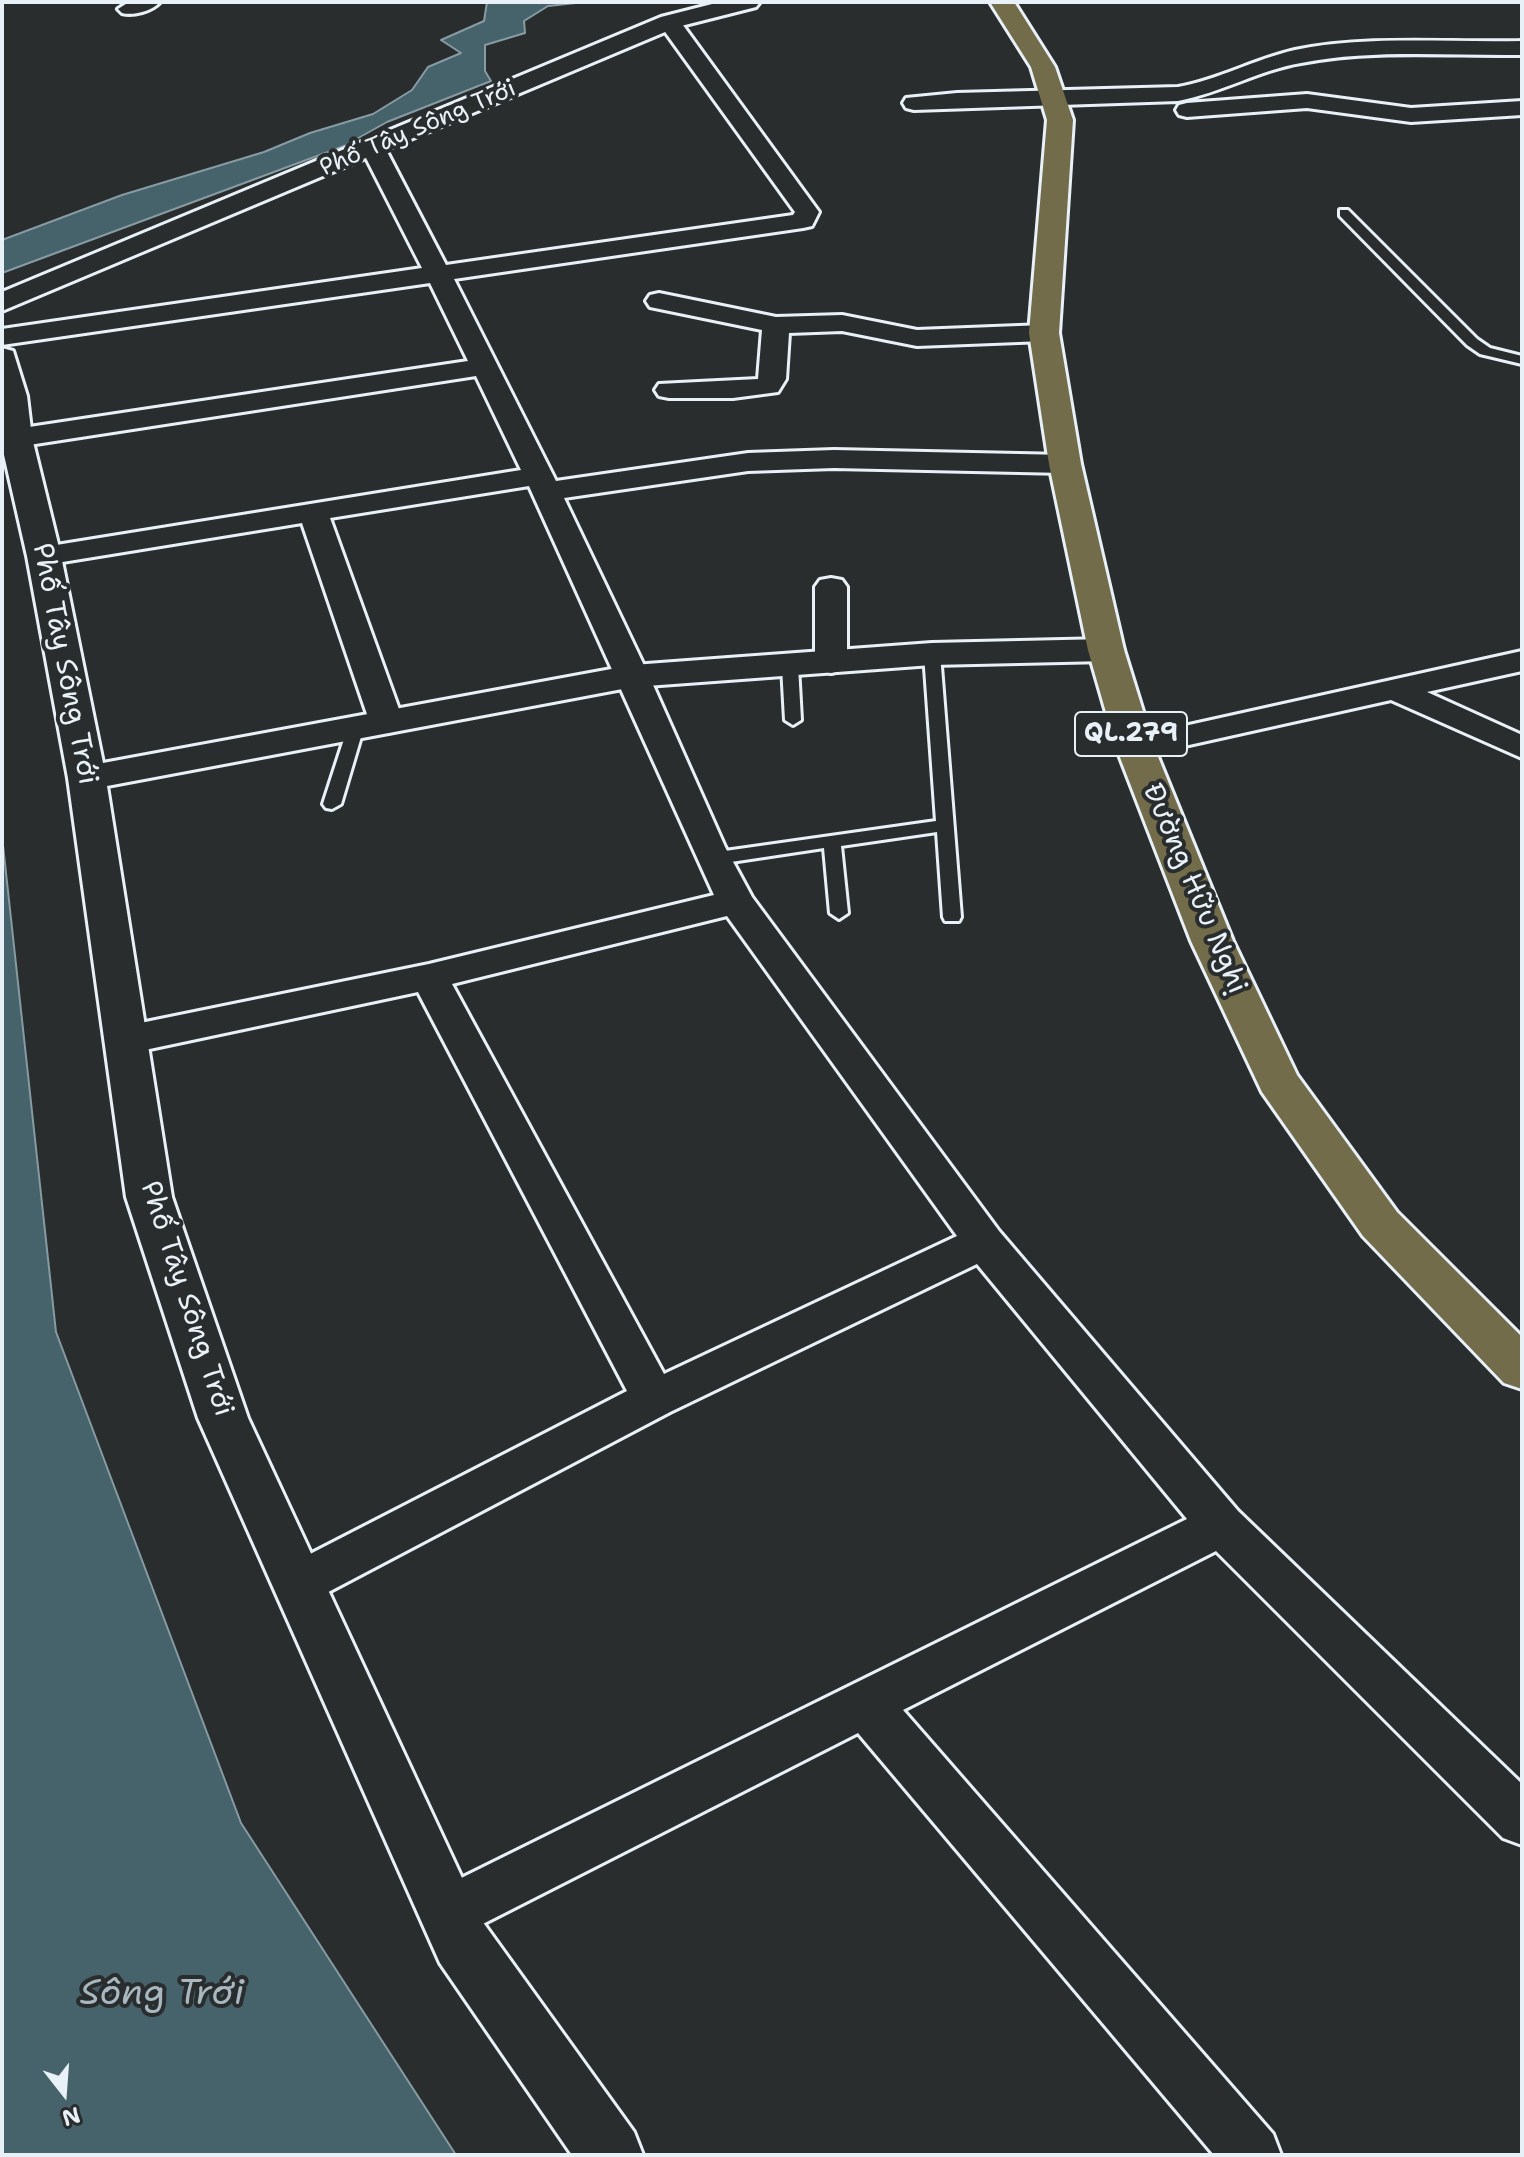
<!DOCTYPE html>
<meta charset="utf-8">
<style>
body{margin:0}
#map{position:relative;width:1524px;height:2157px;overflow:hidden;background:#2a2d2e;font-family:"Shantell Sans",sans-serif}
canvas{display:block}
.frame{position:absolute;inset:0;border:4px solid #e8f1f8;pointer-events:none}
.north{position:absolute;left:24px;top:2053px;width:80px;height:80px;-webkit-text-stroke:6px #2a2d2e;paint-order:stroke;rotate:163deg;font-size:22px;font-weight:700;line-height:32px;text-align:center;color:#e8f1f8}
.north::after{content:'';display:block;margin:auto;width:28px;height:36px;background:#e8f1f8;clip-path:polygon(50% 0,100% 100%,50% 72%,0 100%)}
</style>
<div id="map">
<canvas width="1524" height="2157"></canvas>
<div class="frame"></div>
<div class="north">N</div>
</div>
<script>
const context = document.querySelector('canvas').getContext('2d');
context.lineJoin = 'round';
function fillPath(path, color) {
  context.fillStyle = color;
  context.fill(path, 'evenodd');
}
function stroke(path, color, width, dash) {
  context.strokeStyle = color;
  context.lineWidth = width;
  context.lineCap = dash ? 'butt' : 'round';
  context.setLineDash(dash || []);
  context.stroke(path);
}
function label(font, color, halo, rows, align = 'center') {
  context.font = font + ' "Shantell Sans",sans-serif';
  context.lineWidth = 8;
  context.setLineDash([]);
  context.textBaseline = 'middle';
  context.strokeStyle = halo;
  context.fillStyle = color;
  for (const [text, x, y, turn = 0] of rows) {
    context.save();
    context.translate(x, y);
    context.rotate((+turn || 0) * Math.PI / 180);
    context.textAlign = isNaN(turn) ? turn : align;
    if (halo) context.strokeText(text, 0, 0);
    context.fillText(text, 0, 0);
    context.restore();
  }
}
const water = new Path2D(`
 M487 2H585L548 6 524 21 525 33 485 45V71L491 81 387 122 344 146 2 273V240L122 195 264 152 310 133 373 114 412 90 428 67 461 53 441 40 484 21Z
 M2 836 56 1332 241 1823 456 2155H2Z`);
const lane = new Path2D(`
 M1340 210H1348L1477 339 1490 348 1522 356V364L1480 354 1467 345 1340 216Z
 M932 649 940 654 961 917 959 921H945L943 917 937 832 841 846 848 913 839 919 830 913 824 848 711 865 705 863 702 859 711 853 936 821 924 654Z
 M790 661 798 666 801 720 793 725 785 720 782 666Z
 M355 725 363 730 341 804 332 809 326 808 323 804 347 730Z`);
const street = new Path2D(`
 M129 2H160C152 11 133 16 122 13L118 9Z
 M669 16 677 17 819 212 812 226 803 228 454 279 556 481 748 453 834 450 1065 455 1075 458 1080 464 1075 470 1065 473 834 468 748 471 564 498 649 676 725 847 752 897 999 1231 1238 1511 1522 1784V1845L1503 1838 1216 1551 903 1710 1273 2134 1281 2155H1214L858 1733 467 1932 448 1939 429 1932 421 1913 429 1894 1187 1519 977 1264 670 1412 315 1599 298 1605 281 1599 274 1584 281 1569 627 1391 418 992 126 1054 112 1050 106 1040 112 1030 126 1026 429 964 714 895 529 486 330 518 404 723 399 730 387 733 375 730 370 723 302 523 44 565 33 563 29 556 33 549 44 547 521 470 476 376 16 447 6 444 2 439 6 432 16 429 468 361 430 283 2 345V329L422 268 361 148 365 143H381L385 148 446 265 793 215 795 212 658 22ZM727 916 957 1236 664 1374 452 984Z
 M1522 41V55C1449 56 1373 49 1301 63 1259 70 1221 93 1178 101L914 110 906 108 903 103 906 98 957 93 1178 87C1218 80 1255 59 1295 50 1368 35 1448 43 1522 41Z
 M1307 94 1411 108 1522 101V115L1411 122 1307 108 1187 117 1179 115 1176 110 1179 105 1187 103Z
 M659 293 776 317 842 315 917 330 1044 325 1053 327 1057 333 1053 339 1044 341 917 346 842 331 789 333 786 379 778 392 733 398H669L659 396 655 390 659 384 758 379 762 330 650 307 646 301 650 295Z
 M831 578 842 580 847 587V663L843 670 831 673 819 670 815 663V587L820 580Z
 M1522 651V671L1427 692 1522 735V758L1391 700 1135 757 1123 754 1118 747 1123 740 1135 737Z`);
const secondary = new Path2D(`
 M720 2H760L756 7 677 27 2 311V292L661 17Z
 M2 348 13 351 27 396 32 438 61 556 103 763 633 665 932 643 1106 639 1119 642 1124 650 1119 658 1106 661 932 665 633 687 107 786 172 1197 248 1418 482 1921 634 2132 643 2155H572L440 1963 198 1418 126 1197 68 778 27 556 2 446Z`);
const highway = new Path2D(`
 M990 2H1014L1055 67 1073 120 1059 333 1081 464 1124 650 1154 747 1233 941 1297 1075 1397 1212 1522 1337V1389L1504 1383 1363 1236 1262 1092 1191 941 1116 747 1088 650 1049 464 1029 333 1047 120 1031 67Z`);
const farStreetnames = [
 ["Phố Tây Sông Trới",418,129,-23]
];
const shields = [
 [1131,734,112]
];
const shieldNames = [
 ["QL.279",1131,734]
];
const streetNames = [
 ["Phố Tây Sông Trới",64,664,79],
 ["Đường Hữu Nghị",1194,889,67],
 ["Phố Tây Sông Trới",186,1299,72]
];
const nearWaternames = [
 ["Sông Trới",162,1995]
];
fillPath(water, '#46626b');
stroke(water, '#879ba3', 2);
stroke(lane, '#e8f1f8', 6);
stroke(street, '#e8f1f8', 6);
stroke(secondary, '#e8f1f8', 6);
stroke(highway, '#e8f1f8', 6);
fillPath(lane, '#2a2d2e');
fillPath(street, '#2a2d2e');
fillPath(secondary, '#2a2d2e');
fillPath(highway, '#736c4b');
label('24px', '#e8f1f8', '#2a2d2e', farStreetnames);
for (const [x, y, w] of shields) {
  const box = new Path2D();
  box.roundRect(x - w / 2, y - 22, w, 44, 6);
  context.fillStyle = '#2a2d2e';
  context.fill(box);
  stroke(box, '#e8f1f8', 2);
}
label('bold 26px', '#e8f1f8', null, shieldNames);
label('28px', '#e8f1f8', '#2a2d2e', streetNames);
label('italic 36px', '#a7b8c0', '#2a2d2e', nearWaternames);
</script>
